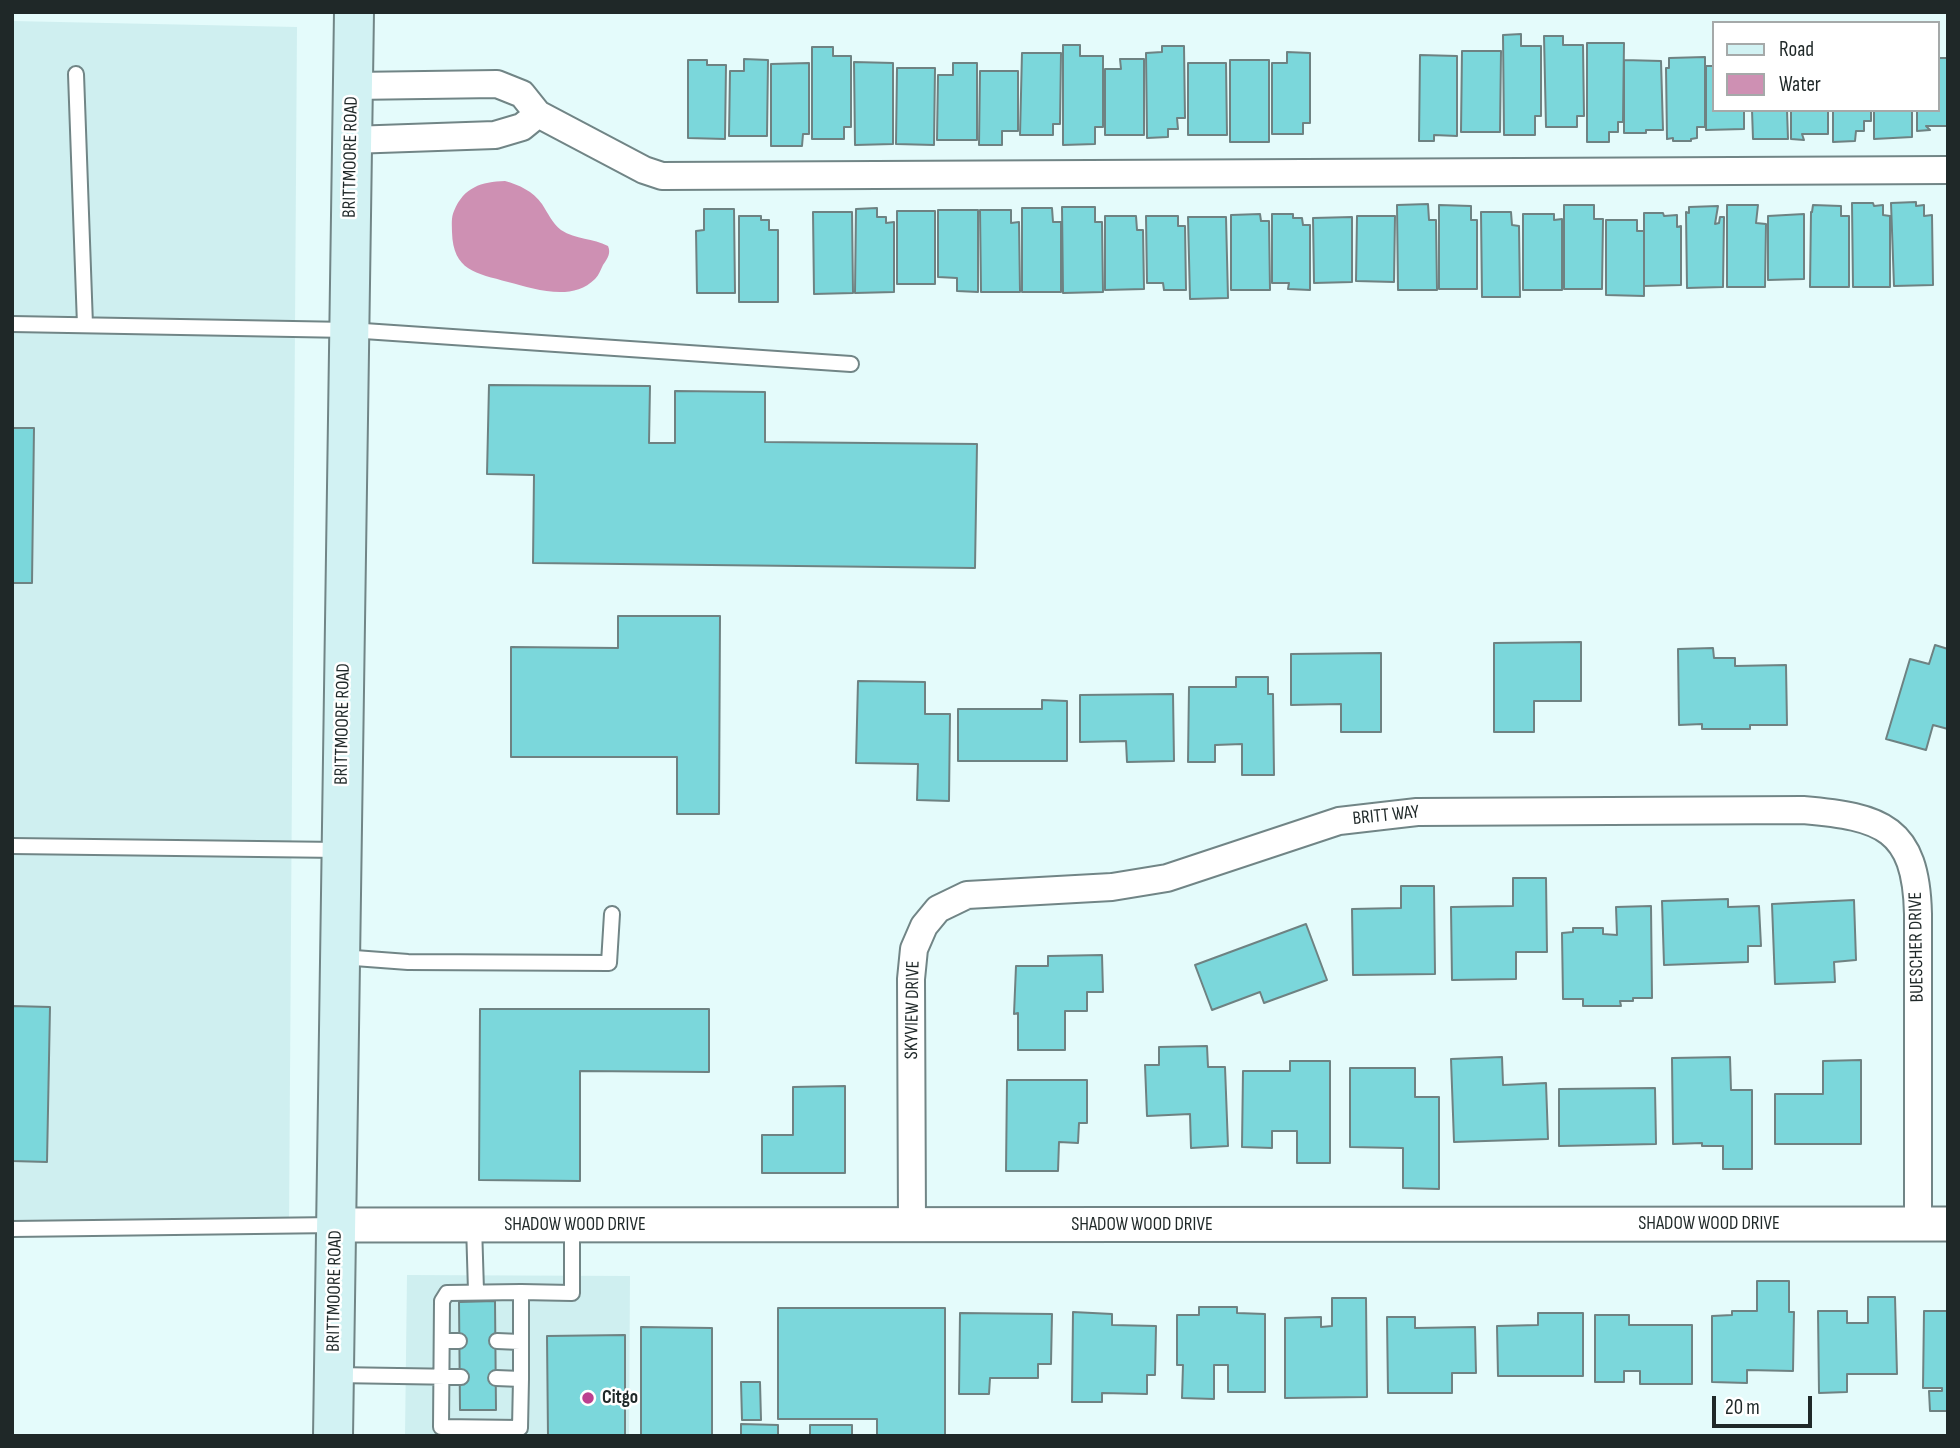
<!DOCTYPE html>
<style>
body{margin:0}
#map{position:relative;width:1960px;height:1448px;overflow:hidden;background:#e4fbfb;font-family:"Sofia Sans Condensed",sans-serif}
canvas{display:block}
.frame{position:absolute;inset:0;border:14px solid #1f2828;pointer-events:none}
.legend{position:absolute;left:1712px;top:21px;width:228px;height:91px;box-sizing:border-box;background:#fff;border:2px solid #a5a9a9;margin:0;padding:9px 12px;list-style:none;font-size:21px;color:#1f2828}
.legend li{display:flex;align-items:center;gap:14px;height:35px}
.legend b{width:35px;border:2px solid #a5a9a9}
.scale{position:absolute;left:1712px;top:1396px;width:100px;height:32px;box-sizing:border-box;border:4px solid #1f2828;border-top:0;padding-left:9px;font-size:21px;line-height:24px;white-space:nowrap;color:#1f2828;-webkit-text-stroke:5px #fff;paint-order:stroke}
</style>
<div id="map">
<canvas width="1960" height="1448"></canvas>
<div class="frame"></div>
<ul class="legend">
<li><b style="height:9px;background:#d2f2f3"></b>Road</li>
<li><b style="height:19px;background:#ce90b3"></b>Water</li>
</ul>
<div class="scale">20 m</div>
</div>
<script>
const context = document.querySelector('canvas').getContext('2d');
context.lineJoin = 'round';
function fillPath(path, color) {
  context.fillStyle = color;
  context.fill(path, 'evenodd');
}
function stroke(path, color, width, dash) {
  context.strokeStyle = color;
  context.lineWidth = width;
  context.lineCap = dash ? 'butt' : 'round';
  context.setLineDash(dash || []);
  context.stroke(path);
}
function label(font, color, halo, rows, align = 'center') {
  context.font = font + ' "Sofia Sans Condensed",sans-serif';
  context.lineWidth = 5;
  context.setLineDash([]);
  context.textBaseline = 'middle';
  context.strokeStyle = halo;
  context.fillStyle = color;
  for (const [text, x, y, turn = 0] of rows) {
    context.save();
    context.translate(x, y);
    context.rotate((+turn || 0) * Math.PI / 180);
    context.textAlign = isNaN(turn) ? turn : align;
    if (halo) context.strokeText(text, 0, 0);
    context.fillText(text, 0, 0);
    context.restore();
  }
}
const built = new Path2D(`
 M12 21 297 27 289 1226 12 1230Z
 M407 1275 630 1276 629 1436H405Z`);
const water = new Path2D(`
 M505 181C519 185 533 191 542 204 548 213 552 223 561 230 576 240 593 238 608 246 611 253 608 258 603 265 601 269 599 275 595 279 572 302 535 289 508 282 476 273 453 271 452 232 452 224 451 218 454 211 464 187 481 182 505 181Z`);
const building = new Path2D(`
 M1521 34V46H1541V116H1535V135H1504L1503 35Z
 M1544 36H1563V45H1583L1584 116H1577V127H1546Z
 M1587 43H1624L1623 122H1618V132H1609V142H1587Z
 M1063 45H1080V56H1103V127H1095V144L1063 145Z
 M1162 46H1184L1185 118H1177L1178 129H1168V137L1147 138 1146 53 1162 52Z
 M812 47H833V56H851V127H844V139H812Z
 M1462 51H1501L1500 132H1461Z
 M1287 52 1310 53V123H1303V134H1272V63H1287Z
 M1022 53H1061L1060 124H1053V135H1020Z
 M1420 55 1457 56V136L1434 135V141H1419Z
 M1705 57V127H1697V138L1691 139V141H1673V138L1667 139 1666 68H1669V58Z
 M1937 58H1948V126H1926L1930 130 1917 131V110H1937Z
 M744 59 768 60 767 136H729L730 71H744Z
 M1120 59H1144V135H1105V69H1121Z
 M688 60H707V65H726L725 139 688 138Z
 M1230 60H1269V142H1230Z
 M1624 60 1661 61 1663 130H1646V133H1624Z
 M854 62 893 63V144L855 145Z
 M809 63V134H803L802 146H771V64Z
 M953 63H977V140H937L938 75H953Z
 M1188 63H1226L1227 135H1188Z
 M1706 66H1713V110H1744V129L1706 130Z
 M897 68H935L934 145 896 144Z
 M980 71H1018V131H1002V145H979Z
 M1752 110H1787L1788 139H1753Z
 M1791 110H1828V134H1802L1804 140 1791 139Z
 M1833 110H1871V121H1864V131H1856L1855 141 1833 142Z
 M1874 110H1912V137L1874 139Z
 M1916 202V206L1924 205V216L1932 215 1933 285 1894 286 1891 203Z
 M1852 203H1873L1874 206 1883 205V215L1890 216V287H1853Z
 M1428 204 1429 220H1436L1437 290H1398L1397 205Z
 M1439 205 1471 206V220H1477V289H1439Z
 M1564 205H1594V219H1603L1602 289H1564Z
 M1727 205H1758L1756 223 1766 224 1765 287H1727Z
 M1813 205 1841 206V216H1849V287H1810L1811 212H1812Z
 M1718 206 1715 224 1719 223 1720 217H1724L1723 287 1687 288 1686 212 1689 213V207Z
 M1062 207H1095V222H1102L1103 292 1063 293Z
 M877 208V217H886V223L894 222V292L855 293 856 209Z
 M1022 208H1052L1053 222H1061V292H1022Z
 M704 209H734L735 293H697L696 231 704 230Z
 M938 210H978V292L957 291V278L938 277Z
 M980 210H1011V223L1019 222 1020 292H981Z
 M897 211H935V284H897Z
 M813 212H852L853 293 814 294Z
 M1481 212H1511L1512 225 1519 226 1520 297H1482Z
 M1644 213H1663L1664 216 1677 215V227L1681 226V285L1644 286Z
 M1260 214 1261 221H1269L1270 290H1231V215Z
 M1272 214H1293V218H1302L1303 225H1310V290L1288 289 1289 283H1272Z
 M1523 214H1554V220L1562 219V290H1523Z
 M1804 214V279L1768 280V216Z
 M739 216H761V220H769V230H778V302H739Z
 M1105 216H1136L1137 230H1143L1144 289 1105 290Z
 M1146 216H1178V226H1185L1186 290H1164L1163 283H1147Z
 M1357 216H1395L1394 282 1356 281Z
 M1188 217H1226L1228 298 1190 299Z
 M1352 217V282L1314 283 1313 218Z
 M1606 220H1637V231H1644V296L1606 295Z
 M489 385 650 386 649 443H675V391L765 392V442L977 444 975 568 533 563 534 475 487 474Z
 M12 428H34L32 583H12Z
 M618 616H720L719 814H677V757H511V647L618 648Z
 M1581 642V701H1534V732H1494V643Z
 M1935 645 1948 649V729L1933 725 1926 750 1886 739 1910 659 1929 664Z
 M1713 648 1714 658H1735V666L1786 665 1787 725H1750V729H1702V724L1679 725 1678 649Z
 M1381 653V732H1341V704L1291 705V654Z
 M1236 677H1268V694H1273L1274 775H1242V744L1215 745V762H1188L1189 687H1236Z
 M858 681 925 682V714H950L949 801 917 800 918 764 856 763Z
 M1173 694 1174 761 1127 762 1126 741 1080 742V695Z
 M1042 700 1067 701V761H958V709H1042Z
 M1513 878H1546L1547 952H1516V979L1452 980 1451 907 1513 906Z
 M1401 886H1434L1435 974 1353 975 1352 909 1401 908Z
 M1728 899V907L1759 906 1761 946H1748V962L1664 965 1662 901Z
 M1854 900 1856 960 1834 962 1835 982 1775 984 1772 904Z
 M1651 906 1652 998H1633V1001H1620L1621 1006H1583V999H1563L1562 933 1573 932V928H1603V934L1617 935 1616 907Z
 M1306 924 1327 980 1264 1003 1260 992 1212 1010 1195 965Z
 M1102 955 1103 992H1087V1011H1065V1050H1018V1013L1014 1014 1016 966H1048V956Z
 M12 1006 50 1007 47 1162 12 1161Z
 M480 1009H709V1072L580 1071V1181L479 1180Z
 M1207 1046 1208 1067H1225L1228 1146 1191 1148 1190 1114 1147 1116 1145 1065H1159V1047Z
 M1502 1057 1503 1085 1546 1083 1548 1139 1454 1142 1451 1059Z
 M1730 1057 1731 1090H1752V1169H1723V1146H1702V1143L1673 1144 1672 1058Z
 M1861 1060V1144H1775V1094H1823V1061Z
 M1290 1061H1330V1163H1297V1131H1272V1148L1242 1147 1243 1071H1290Z
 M1350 1068H1415V1097H1439V1189L1403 1188V1148L1350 1147Z
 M1007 1080H1087V1123H1079L1078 1143 1059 1142 1058 1171H1006Z
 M845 1086V1173H762V1135H793V1087Z
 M1655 1088 1656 1144 1559 1146V1089Z
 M1757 1281H1789V1312H1794L1793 1371 1747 1370V1383L1712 1382V1316L1732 1315V1311H1757Z
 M1868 1297H1895L1897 1374H1847V1392L1819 1393 1818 1311H1847V1323H1868Z
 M1332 1298H1366L1367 1397 1285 1398V1318L1321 1317V1327L1332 1326Z
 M495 1301 496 1410H460L459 1302Z
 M1199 1307H1237V1313L1265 1314V1392H1228V1365H1214V1399L1182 1398 1183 1365H1177V1315H1199Z
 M778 1308H945V1436H877V1419H778Z
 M1924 1311H1948V1411H1930L1929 1391H1942V1388H1923Z
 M1073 1312 1112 1314V1325L1156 1326 1155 1375H1147V1394L1102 1393V1402H1072Z
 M960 1313 1052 1314 1051 1364H1038V1378H990L989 1394H959Z
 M1538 1313H1583V1376H1498L1497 1326 1538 1325Z
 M1595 1315H1629V1325H1692V1384H1640V1371H1624V1382H1595Z
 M1387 1317H1415V1328L1475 1327 1476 1373H1452V1393H1388Z
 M641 1327 712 1328V1436H641Z
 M625 1335V1436H548L547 1336Z
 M741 1382H760L761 1420H742Z
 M741 1424 778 1425V1436H741Z
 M810 1425H852V1436H810Z`);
const service = new Path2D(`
 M76 74 85 325
 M12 324 349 330 851 364
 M12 846 340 850
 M341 957 408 962 609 963 612 914
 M474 1225 476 1291
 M12 1229 336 1225
 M442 1341H459
 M497 1341 520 1342
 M335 1375 461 1377
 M496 1378 521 1379V1292L572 1293V1225
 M521 1379 520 1428 441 1427 442 1301 447 1293 521 1292`);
const minor = new Path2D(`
 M538 114 644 170 662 176 1948 170
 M351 140 495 135 522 127 538 114 522 94 497 84 352 86
 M912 1225 911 979 914 949 924 926 938 909 967 895 1112 887 1167 878 1339 821 1417 812 1803 810C1882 817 1916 827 1918 914V1224`);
const tertiary = new Path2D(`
 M336 1225 1948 1224`);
const secondary = new Path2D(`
 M333 1436 354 12`);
const markers = [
 [588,1398,7,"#bb4090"]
];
const streetNames = [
 ["BRITTMOORE ROAD",351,157,-89],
 ["BRITTMOORE ROAD",343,724,-89],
 ["BRITT WAY",1386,816,-6],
 ["BUESCHER DRIVE",1917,947,-91],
 ["SKYVIEW DRIVE",913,1010,-89],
 ["SHADOW WOOD DRIVE",1709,1224],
 ["SHADOW WOOD DRIVE",575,1225],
 ["SHADOW WOOD DRIVE",1142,1225],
 ["BRITTMOORE ROAD",335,1291,-89]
];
const poiNames = [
 ["Citgo",602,1398]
];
fillPath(built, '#cfeff0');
fillPath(water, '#ce90b3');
fillPath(building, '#7bd7db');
stroke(building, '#6e8282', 2);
stroke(service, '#718586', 18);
stroke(minor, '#718586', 30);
stroke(tertiary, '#718586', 37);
stroke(secondary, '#718586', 42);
stroke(service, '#fff', 14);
stroke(minor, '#fff', 26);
stroke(tertiary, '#fff', 33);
stroke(secondary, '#d2f2f3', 38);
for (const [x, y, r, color] of markers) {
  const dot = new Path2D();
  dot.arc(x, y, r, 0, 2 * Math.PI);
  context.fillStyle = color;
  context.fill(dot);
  stroke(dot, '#fff', 2.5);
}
label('19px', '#1f2828', '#fff', streetNames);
label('bold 19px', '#1f2828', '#fff', poiNames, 'left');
</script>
